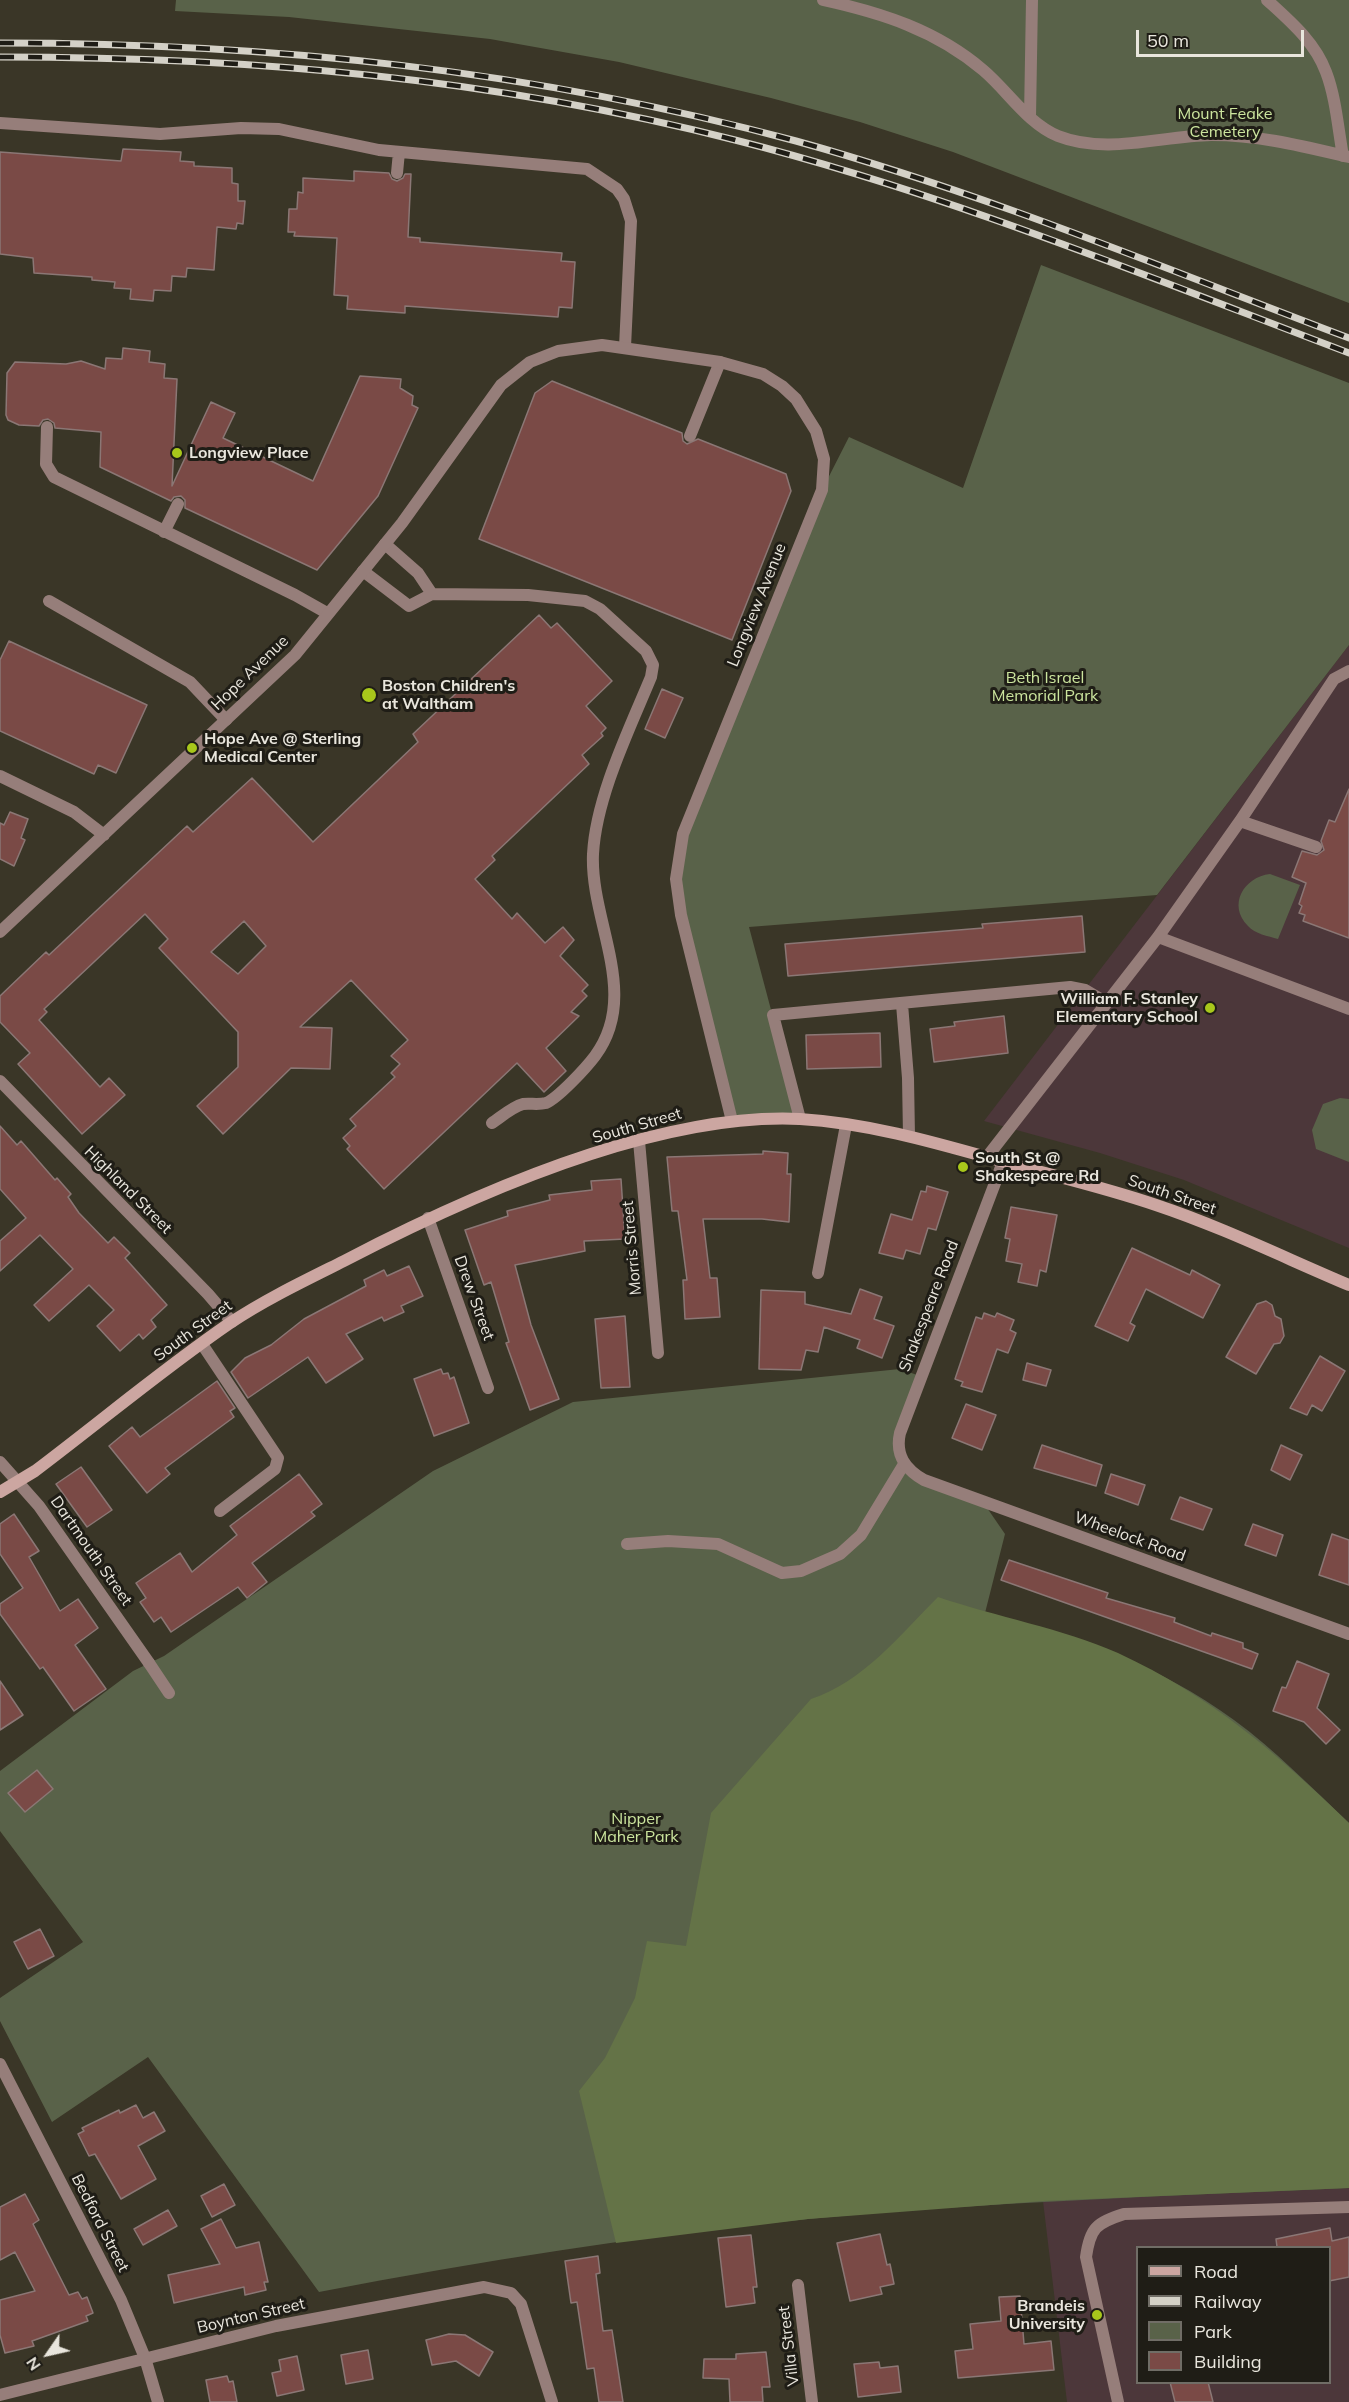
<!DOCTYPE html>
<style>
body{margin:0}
#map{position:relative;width:1349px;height:2402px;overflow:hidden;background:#3a3627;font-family:Mulish,sans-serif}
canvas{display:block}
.legend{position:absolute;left:1136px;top:2246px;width:195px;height:138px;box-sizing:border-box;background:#1f1d16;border:2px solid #706d66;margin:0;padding:8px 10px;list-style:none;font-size:18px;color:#e9e6dd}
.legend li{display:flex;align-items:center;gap:12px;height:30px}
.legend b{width:30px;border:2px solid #706d66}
.north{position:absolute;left:18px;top:2324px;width:60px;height:60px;-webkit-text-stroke:4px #1f1d16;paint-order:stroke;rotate:236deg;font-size:16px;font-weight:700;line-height:24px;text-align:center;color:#e9e6dd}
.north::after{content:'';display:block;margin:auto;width:21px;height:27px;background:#e9e6dd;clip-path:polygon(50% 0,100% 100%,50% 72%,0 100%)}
.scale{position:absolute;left:1136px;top:30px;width:168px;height:27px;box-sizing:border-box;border:3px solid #e9e6dd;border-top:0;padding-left:8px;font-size:18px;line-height:21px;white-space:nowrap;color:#e9e6dd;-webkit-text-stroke:4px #1f1d16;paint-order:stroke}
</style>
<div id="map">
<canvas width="1349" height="2402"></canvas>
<ul class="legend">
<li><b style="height:8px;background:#cca6a1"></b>Road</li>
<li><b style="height:8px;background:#d4d1c7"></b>Railway</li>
<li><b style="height:16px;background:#596249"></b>Park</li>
<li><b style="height:16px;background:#7a4a46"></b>Building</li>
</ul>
<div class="north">N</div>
<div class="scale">50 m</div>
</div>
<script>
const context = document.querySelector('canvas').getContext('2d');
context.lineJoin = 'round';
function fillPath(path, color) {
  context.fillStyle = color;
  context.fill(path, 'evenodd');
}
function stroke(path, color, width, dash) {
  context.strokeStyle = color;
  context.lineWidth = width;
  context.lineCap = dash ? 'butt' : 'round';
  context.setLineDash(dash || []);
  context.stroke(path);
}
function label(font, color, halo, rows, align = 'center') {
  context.font = font + ' Mulish,sans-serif';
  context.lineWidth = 6;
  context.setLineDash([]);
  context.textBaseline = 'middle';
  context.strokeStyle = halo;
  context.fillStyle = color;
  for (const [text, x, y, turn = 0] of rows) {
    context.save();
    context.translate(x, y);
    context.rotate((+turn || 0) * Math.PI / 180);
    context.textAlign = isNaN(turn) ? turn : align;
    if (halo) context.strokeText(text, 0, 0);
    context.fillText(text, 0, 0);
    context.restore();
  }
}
const education = new Path2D(`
 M1349 645V1248L1184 1180 1100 1153 984 1121Z
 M1349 2188V2402H1067L1043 2201ZM1138 2248H1330V2382H1138Z`);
const green = new Path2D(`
 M176 0H1349V303L953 152 860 122 771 98 619 62 490 39 289 17 175 11Z
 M1041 265 1349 383V645L1157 895 749 927 800 1119 732 1121 681 915 677 859 822 490 849 437 963 488Z
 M1270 874 1300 885 1278 939C1268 936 1255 934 1248 926 1227 905 1244 877 1270 874Z
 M1340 1098 1349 1099V1162L1316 1149 1312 1130 1323 1104Z
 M900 1369 920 1376 900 1433 904 1464 983 1502 1005 1534 985 1613C1074 1635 1159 1665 1234 1720 1275 1750 1312 1788 1349 1823V2188C1169 2196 988 2202 808 2219 644 2235 481 2261 319 2292L148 2057 52 2122 0 2021V1998L83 1942 0 1831V1771L133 1671 164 1656 433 1471 573 1402Z`);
const forest = new Path2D(`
 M938 1597C997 1617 1061 1628 1118 1653 1213 1697 1275 1752 1349 1823V2188L1043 2201 808 2219 616 2243 579 2091 605 2058 635 1998 647 1941 686 1946 711 1813 811 1699C863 1682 900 1635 938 1597Z`);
const building = new Path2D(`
 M123 149 181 152 180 161 194 162V166L232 168V183L238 184V201H245L243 224 237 223 236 229 217 227 214 270 187 268 186 277 172 276 171 291 154 290 153 301 130 299 131 289 114 288 115 282 92 280V277L34 273 33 258 0 254V152L121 161Z
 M354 171 389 173 392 179 397 181 403 178 405 174H411L408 237 420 238V242L562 253 561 261 575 262 572 308 559 307 558 317 405 306V313L347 309 348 296 334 295 337 238 294 236 295 232H288L289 209H297L298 192 303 193V178L354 181Z
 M123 348 150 351 149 362 165 364 164 378 177 379 172 486 211 402 235 413 223 438 313 481 360 376 401 379 400 388 413 396 412 405 418 408 378 496 317 570 185 508V500L181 496 174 497 171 501 100 467 101 432 55 428 54 423 48 419 43 420 39 426 19 425 8 420 6 415 7 373 15 362 66 364 81 361 105 369 106 358 122 359Z
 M552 381 682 433 683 441 687 444 698 439 786 474 791 491 732 640 479 539 535 393Z
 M539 615 551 628 557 623 612 681 586 706 606 728 601 733 603 736 582 755 589 764 492 856 495 860 475 879 512 919 517 913 545 943 563 927 574 940 560 956 588 985 582 991 587 996 571 1012 579 1016 546 1048 566 1071 544 1092 517 1063 384 1189 347 1149 350 1146 343 1138 356 1126 350 1119 395 1077 391 1073 400 1064 391 1056 408 1040 351 980 300 1027 332 1028 330 1069 291 1068 223 1134 197 1106 238 1067V1032L159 948 168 939 145 914 44 1009 47 1012 39 1020 100 1087 109 1078 125 1095 82 1134 18 1064 30 1053 0 1022V996L46 952 49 955 187 826 193 832 252 778 313 842 418 742 413 734ZM244 921 266 946 238 974 211 952Z
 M9 641 147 705 116 773 98 765 94 774 0 731V660Z
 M662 689 683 698 665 738 645 729Z
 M1349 789V938L1303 921 1305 915 1299 913 1302 906 1299 904 1306 883 1292 877 1302 851 1317 855 1324 850 1321 841 1329 820 1335 822Z
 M10 812 28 819 21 838 25 840 14 866 0 859V823L4 825Z
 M1082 916 1085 952 788 976 785 944 983 928 982 924Z
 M1004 1016 1008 1053 934 1062 930 1029 955 1026 954 1022Z
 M880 1033 881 1067 807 1069 806 1035Z
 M0 1126 17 1145 21 1141 55 1180 57 1178 71 1194 68 1197 79 1213 108 1243 114 1237 130 1253 125 1258 167 1305 151 1320 156 1327 143 1339 139 1334 120 1351 97 1326 114 1310 89 1285 49 1321 34 1305 73 1269 40 1235 0 1271V1241L26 1218 0 1189Z
 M763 1151 788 1153 787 1174H791L789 1222 762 1219H703L710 1278H717L720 1317 685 1319 683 1280H687L678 1211H672L667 1157 763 1154Z
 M621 1179 625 1239 584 1241 585 1251 515 1265 531 1325 559 1399 530 1410 506 1343 509 1342 491 1282 484 1285 465 1230 508 1216 507 1211 550 1200 549 1195 592 1190 591 1181Z
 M927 1186 948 1192 936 1230 928 1228 920 1254 906 1250 903 1259 879 1253 891 1214 912 1220 921 1191 926 1192Z
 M1011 1207 1057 1215 1046 1272 1040 1270 1037 1286 1018 1282 1022 1264 1006 1261 1010 1239 1005 1238Z
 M1132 1248 1190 1275 1192 1270 1220 1285 1203 1318 1146 1289 1130 1323 1135 1326 1128 1341 1095 1326Z
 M409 1266 423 1296 401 1306 404 1312 384 1321 382 1317 346 1334 363 1359 326 1383 308 1357 248 1398 231 1372 245 1358 271 1345 304 1319 366 1286 364 1280 384 1270 387 1276Z
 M860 1289 882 1297 874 1319 894 1326 882 1358 857 1348 860 1340 824 1327 818 1352 806 1350 801 1370 759 1369 761 1290 805 1292V1304L851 1314Z
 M1266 1301 1272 1305 1275 1316 1281 1319 1284 1336 1280 1343 1274 1344 1256 1374 1226 1357 1257 1304Z
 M984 1313 995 1317 997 1313 1014 1320 1010 1330 1016 1333 1008 1353 997 1349 982 1392 961 1386 963 1382 955 1379 976 1317 982 1319Z
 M625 1316 630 1387 601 1388 595 1319Z
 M1320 1356 1345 1371 1322 1411 1312 1405 1307 1415 1290 1408Z
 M1027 1363 1051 1370 1046 1386 1023 1380Z
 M441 1369 443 1374 448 1373 450 1379 454 1377 469 1423 434 1436 414 1379Z
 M217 1381 235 1408 230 1411 234 1417 165 1468 170 1474 147 1493 109 1446 132 1427 140 1437Z
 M966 1404 996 1415 982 1450 952 1438Z
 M1042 1445 1102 1465 1096 1486 1034 1468Z
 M1281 1445 1302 1455 1290 1480 1271 1470Z
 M81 1467 112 1510 87 1527 56 1484Z
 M299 1474 322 1504 311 1512 315 1516 252 1563 267 1582 247 1598 238 1587 171 1632 161 1617 154 1622 140 1602 146 1598 136 1583 180 1553 192 1572 237 1535 230 1526Z
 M1111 1474 1145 1485 1138 1505 1105 1493Z
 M1180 1497 1212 1509 1203 1530 1171 1519Z
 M14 1514 39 1551 29 1557 60 1611 78 1599 98 1628 75 1645 106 1689 74 1711 43 1667 40 1669 0 1614V1604L23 1588 0 1554V1524Z
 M1253 1524 1283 1535 1276 1556 1245 1545Z
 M1332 1534 1349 1540V1585L1319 1575Z
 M1009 1560 1108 1593 1106 1598 1175 1618 1174 1622 1211 1636 1212 1633 1243 1643V1648L1258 1654 1252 1669 1001 1580Z
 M1297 1661 1329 1674 1317 1708 1340 1730 1326 1744 1304 1722 1273 1711 1282 1687 1286 1688Z
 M0 1681 23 1715 0 1730Z
 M37 1770 53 1789 25 1812 8 1793Z
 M40 1929 54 1956 28 1969 14 1942Z
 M136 2105 143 2118 154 2112 165 2131 138 2146 156 2179 121 2199 95 2154 89 2156 78 2134 84 2131 82 2128 119 2110 120 2113Z
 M224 2184 235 2205 212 2217 201 2196Z
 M25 2194 39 2220 33 2224 69 2295 78 2292 82 2299 87 2297 93 2313 86 2316 88 2321 32 2341 34 2346 5 2353 0 2335V2300L35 2291 15 2252 0 2260V2207Z
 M168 2210 177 2226 143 2245 134 2229Z
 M221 2219 236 2248 259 2242 268 2282H264L266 2290 245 2295 244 2287 174 2303 168 2275 220 2264 201 2229Z
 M1330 2228 1332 2241 1349 2237V2277L1329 2281V2247H1277L1276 2239Z
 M880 2234 887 2265 890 2264 894 2284 880 2287 882 2294 850 2301 837 2243Z
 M751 2235 757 2287H753L755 2303 726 2307 718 2238Z
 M598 2256 600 2273 596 2274 603 2331 612 2330 623 2402H599L594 2368 587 2369 577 2302 571 2303 565 2261Z
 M1020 2296 1024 2344 1051 2341 1054 2370 958 2378 955 2351 973 2349 970 2324 1001 2321 999 2297Z
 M449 2334 465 2335 493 2352 479 2376 456 2361 432 2365 426 2340Z
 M368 2350 373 2379 346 2384 341 2355Z
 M766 2352 770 2387H762L763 2402H730L729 2379 703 2378 704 2359H736V2354Z
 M297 2356 304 2390 277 2396 272 2373 281 2371 279 2360Z
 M879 2362 880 2368 898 2366 901 2392 858 2397 854 2364Z
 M227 2376 229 2382 233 2381 237 2402H210L206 2380Z
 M1170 2382H1208L1213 2402H1175Z`);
const service = new Path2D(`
 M823 0C882 13 936 30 983 70 1008 91 1027 123 1058 136 1106 155 1161 136 1211 135 1259 135 1302 146 1349 157
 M1267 0C1290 21 1315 42 1326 72 1336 98 1338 129 1343 156
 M1030 117 1032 0
 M0 123 160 134 241 128 279 129 379 150 587 169 617 189 624 199 631 221 625 347
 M397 173 399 152
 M47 427 46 464 54 477 295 595 327 613
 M690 436 720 362
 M164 532 178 504
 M385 544 418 573 432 594
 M363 571 409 606 432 594 528 595 585 601 600 609 646 651 653 665 651 677C629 730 596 797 593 854 590 922 641 994 595 1056 586 1068 558 1098 546 1103 538 1105 530 1103 523 1104 512 1107 501 1117 492 1123
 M49 601 190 682 226 720
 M1240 821 1316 847
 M1158 937 1349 1009
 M902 1004 908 1078 909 1136
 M800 1119 773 1015 1070 987 1085 990 1107 1003
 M987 1157 1158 937 1240 821 1334 679 1349 671
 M818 1273 846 1125
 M202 1344 278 1458 275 1469 220 1511
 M627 1544 668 1541 718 1544 782 1573 801 1571 840 1554 861 1535 904 1464
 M149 1663 169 1693
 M1118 2402 1086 2257C1090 2228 1096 2223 1124 2214L1349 2207`);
const minor = new Path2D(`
 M0 776 74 812 104 835
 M0 932 295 655 402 523 501 385 530 362 558 351 602 345 720 362 763 374 782 386 796 399 816 431 824 459 822 490 683 834 676 879 681 915 732 1121
 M639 1141 658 1353
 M1003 1162 900 1433C895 1455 905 1469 924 1480L1349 1634
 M428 1218 488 1388
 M0 1462 39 1506 149 1663
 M0 2064 121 2300 145 2358 158 2402
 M798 2285 812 2402
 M0 2395 276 2326 484 2287 511 2293 521 2304 552 2402`);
const tertiary = new Path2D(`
 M0 1081 208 1294 232 1322`);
const secondary = new Path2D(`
 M0 1492 35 1471C100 1422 163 1369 230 1323 266 1299 306 1280 344 1261 471 1195 655 1112 800 1119 867 1123 933 1142 997 1160 1050 1175 1104 1187 1156 1205 1222 1227 1285 1258 1349 1285`);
const rail = new Path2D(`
 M0 43C274 43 531 70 796 141 984 193 1166 269 1349 338
 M0 57C251 57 491 78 735 140 945 193 1146 276 1349 353`);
const markers = [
 [177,453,6,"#a8c71b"],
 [369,695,8,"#a8c71b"],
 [192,748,6,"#a8c71b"],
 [1210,1008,6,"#a8c71b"],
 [963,1167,6,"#a8c71b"],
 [1097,2315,6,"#a8c71b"]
];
const parkNames = [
 ["Mount Feake",1225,114],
 ["Cemetery",1225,132],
 ["Beth Israel",1045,678],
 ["Memorial Park",1045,696],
 ["Nipper",636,1819],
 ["Maher Park",636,1837]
];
const poiNames = [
 ["Longview Place",189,453],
 ["Boston Children's",382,686],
 ["at Waltham",382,704],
 ["Hope Ave @ Sterling",204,739],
 ["Medical Center",204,757],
 ["William F. Stanley",1198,999,"right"],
 ["Elementary School",1198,1017,"right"],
 ["South St @",975,1158],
 ["Shakespeare Rd",975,1176],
 ["Brandeis",1085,2306,"right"],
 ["University",1085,2324,"right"]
];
const streetNames = [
 ["Longview Avenue",757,605,-68],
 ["Hope Avenue",250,673,-44],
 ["South Street",637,1126,-16],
 ["Highland Street",128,1190,45],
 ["South Street",1172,1195,19],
 ["Morris Street",632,1248,-95],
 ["Drew Street",474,1298,70],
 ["Shakespeare Road",929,1306,-69],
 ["South Street",193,1331,-36],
 ["Wheelock Road",1130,1537,20],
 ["Dartmouth Street",91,1551,55],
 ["Bedford Street",100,2223,63],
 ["Boynton Street",251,2316,-13],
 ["Villa Street",789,2346,-97]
];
fillPath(education, '#4c373a');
fillPath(green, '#596249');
fillPath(forest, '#647347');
fillPath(building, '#7a4a46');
stroke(building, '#8b7775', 1.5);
stroke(service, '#967e7a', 12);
stroke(minor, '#967e7a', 12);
stroke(tertiary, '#967e7a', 12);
stroke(secondary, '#cca6a1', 12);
stroke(rail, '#d4d1c7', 7);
stroke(rail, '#1f1d16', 4.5, [14]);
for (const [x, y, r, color] of markers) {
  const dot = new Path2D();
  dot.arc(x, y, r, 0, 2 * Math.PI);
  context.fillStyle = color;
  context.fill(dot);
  stroke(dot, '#1f1d16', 2);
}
label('16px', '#cce59e', '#1f1d16', parkNames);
label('bold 16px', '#e9e6dd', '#1f1d16', poiNames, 'left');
label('16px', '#e9e6dd', '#1f1d16', streetNames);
</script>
